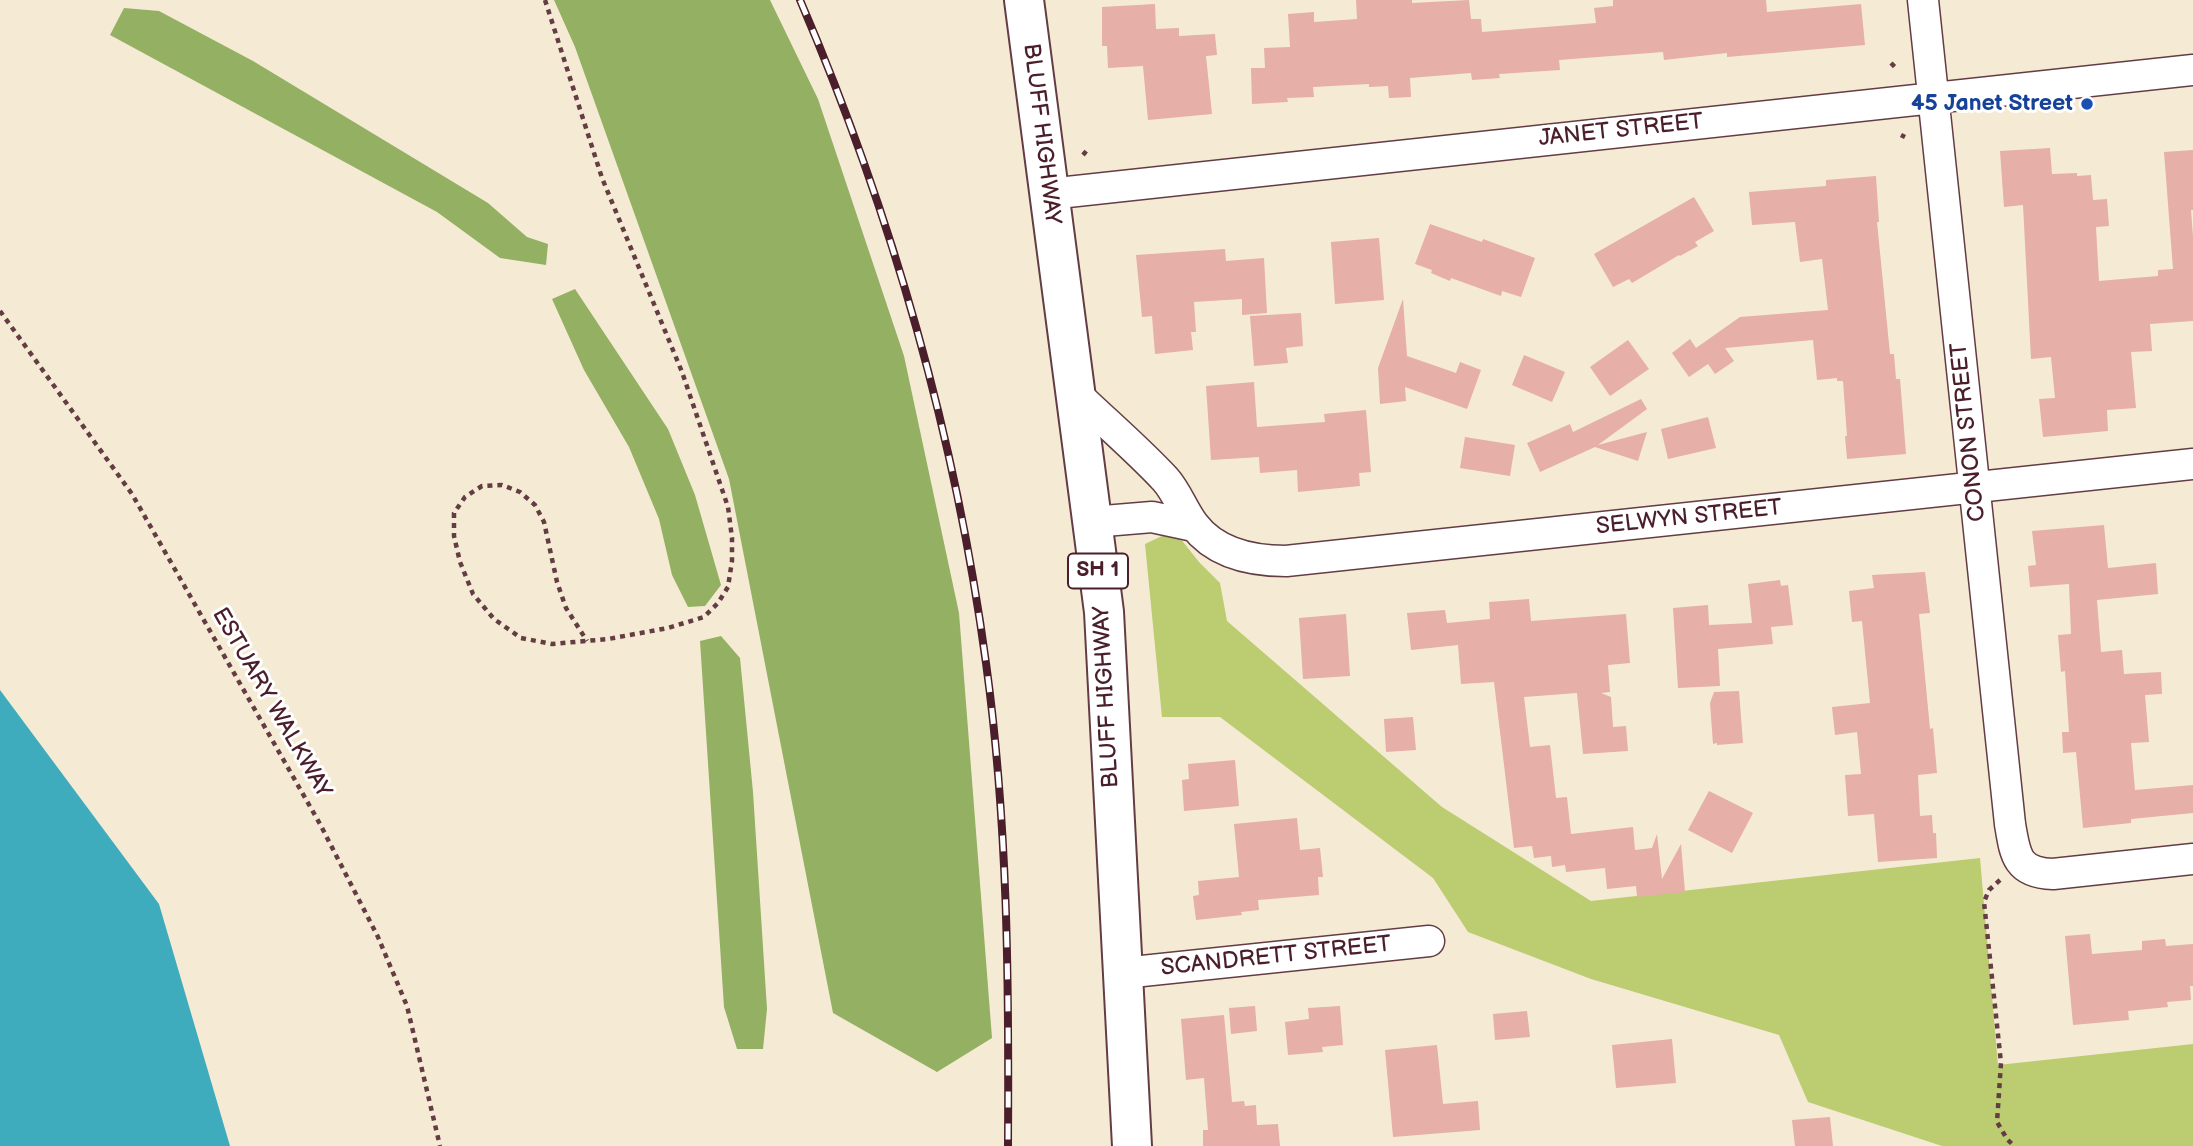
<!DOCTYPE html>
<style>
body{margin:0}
canvas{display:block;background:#f5ead4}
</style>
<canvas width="2193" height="1146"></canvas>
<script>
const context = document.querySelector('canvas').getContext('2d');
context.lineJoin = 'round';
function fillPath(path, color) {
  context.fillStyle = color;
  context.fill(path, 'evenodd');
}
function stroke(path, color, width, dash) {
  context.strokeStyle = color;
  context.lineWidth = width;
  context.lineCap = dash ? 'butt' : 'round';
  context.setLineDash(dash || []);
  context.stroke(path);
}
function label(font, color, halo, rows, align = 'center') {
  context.font = font + ' "Balsamiq Sans",sans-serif';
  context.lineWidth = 6;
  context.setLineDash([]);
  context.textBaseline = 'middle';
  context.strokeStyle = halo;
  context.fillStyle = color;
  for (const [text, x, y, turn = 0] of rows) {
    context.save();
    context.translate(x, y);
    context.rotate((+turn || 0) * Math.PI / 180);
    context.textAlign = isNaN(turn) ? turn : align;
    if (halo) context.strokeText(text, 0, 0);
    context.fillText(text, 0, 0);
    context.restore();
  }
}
const green = new Path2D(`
 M1164 535 1180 538 1199 562 1220 583 1227 621 1442 807 1591 901 1980 858 1998 1065 2193 1044V1146H1942L1808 1102 1779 1035 1591 979 1468 932 1433 878 1220 717H1162L1145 544Z`);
const forest = new Path2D(`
 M554 0H770L818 99 904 356 959 613 992 1038 937 1072 833 1013 729 479 575 47Z
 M124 8 159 11 253 61 488 203 527 237 548 244 546 265 500 258 437 212 110 35Z
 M575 289 668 429 695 495 721 585 705 606 688 607 672 575 659 519 629 447 584 370 552 299Z
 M721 636 740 658 753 792 767 1009 763 1049H737L724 1007 700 641Z`);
const water = new Path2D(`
 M0 690 159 904 230 1146H0Z`);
const building = new Path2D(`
 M1356 0H1412V3L1469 0 1471 19H1481L1482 32 1596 23 1594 8 1613 6V0H1766L1767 12 1861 4 1865 45 1727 57V53L1664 60 1663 52 1559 60 1560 70 1499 74 1500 78 1472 80 1471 73 1410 78 1411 97 1389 98 1388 86 1369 87V84L1313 87 1314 97 1287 98 1288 102 1252 104 1251 68H1265L1264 48 1290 47 1288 14 1314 12V22L1357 19Z
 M1155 4 1156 29 1179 28V36L1215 34 1217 55 1206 56 1212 114 1148 120 1143 66 1108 68 1107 46H1102V7Z
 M2050 148 2052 174 2077 173V176L2091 175 2093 200 2107 199 2109 226 2096 227 2099 281 2158 276V270L2173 269 2164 152 2193 150V210H2191L2193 237V321L2150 324 2152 351 2131 352 2136 408 2107 410 2108 431 2043 437 2039 399 2055 398 2051 357 2031 359 2023 205 2004 207 2000 151Z
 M1876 176 1879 222H1877L1890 354H1894L1896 379H1900L1906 454 1847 459 1845 436H1847L1843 381H1837V378L1817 380 1813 340 1725 348 1734 361 1715 374 1708 364 1689 377 1672 353 1690 339 1696 348 1740 317 1828 310 1822 259 1800 262 1795 222 1752 225 1749 192 1826 186V180Z
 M1694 197 1714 231 1695 242 1698 246 1680 256 1679 255 1632 283 1629 279 1613 287 1594 254Z
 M1430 224 1482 242 1483 239 1535 258 1521 297 1502 291 1501 296 1451 278 1450 281 1431 273 1432 270 1415 264Z
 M1379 238 1384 300 1335 304 1331 242Z
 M1225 249 1226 261 1264 258 1267 313 1242 315V299L1194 302 1196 332H1191L1193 350 1155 354 1152 316 1142 317 1136 255Z
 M1403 299 1407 356 1456 373 1460 362 1481 370 1467 409 1405 387 1406 401 1380 404 1378 368Z
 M1301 313 1303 346 1286 348 1288 363 1254 366 1250 316Z
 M1628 340 1649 369 1610 396 1590 367Z
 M1524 355 1565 372 1552 402 1512 385Z
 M1254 382 1257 427 1325 422 1324 414 1366 410 1371 472 1359 473 1360 486 1298 492 1297 470 1260 473 1259 457 1211 460 1206 386Z
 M1641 399 1647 409 1598 445 1647 432 1638 461 1595 447 1540 472 1527 443 1570 424 1573 432Z
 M1708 417 1716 448 1668 459 1661 429Z
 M1465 437 1515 445 1510 476 1460 468Z
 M2104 525 2108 568 2156 563 2158 594 2097 600 2101 652 2122 650 2124 674 2161 672 2162 694 2145 695 2149 742 2131 743 2135 790 2193 785V813L2131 819V823L2083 828 2076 752 2063 753 2062 732H2069L2065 671 2061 672 2058 635 2071 634 2069 584 2030 587 2028 566 2036 565 2032 531Z
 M1925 572 1930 613 1919 614 1930 729 1933 728 1937 773 1918 775 1920 816 1932 815 1933 833H1936L1937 858 1878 862 1874 814 1848 816 1845 775 1861 774 1857 732 1835 735 1832 707 1870 703 1862 621 1852 622 1849 591 1874 588 1872 575Z
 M1780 580 1781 586 1788 585 1793 625 1771 627 1773 644 1718 649 1720 686 1678 688 1673 608 1708 605 1709 625 1752 623 1748 584Z
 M1529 599 1531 621 1626 614 1630 663 1608 665 1610 692 1601 693 1611 697 1613 727 1626 726 1628 751 1583 754 1577 693 1524 697 1530 747 1550 745 1556 798 1567 797 1571 834 1633 827 1635 850 1652 848 1657 834 1662 879 1681 844 1685 892 1637 897 1636 886 1607 889 1605 868 1566 872 1565 865 1552 867 1551 856 1534 858 1532 846 1514 848 1494 682 1461 684 1458 645 1411 650 1407 613 1445 610 1447 623 1490 619 1489 602Z
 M1346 614 1350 676 1303 679 1299 618Z
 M1739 691 1743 743 1717 745V743L1713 744 1710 703 1714 692Z
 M1413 717 1416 750 1386 752 1384 719Z
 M1235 760 1239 806 1184 811 1182 780 1189 779 1188 764Z
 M1709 791 1753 813 1732 853 1688 830Z
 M1297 818 1300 850 1320 848 1323 877H1318L1319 895 1258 900 1259 910 1241 912 1242 915 1196 920 1193 896 1199 895 1198 881 1239 877 1234 824Z
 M2090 934 2092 954 2142 950V941L2165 939 2166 946 2193 944V986H2190L2191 1000 2167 1002 2168 1007 2128 1011 2129 1020 2073 1025 2065 936Z
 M1255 1006 1257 1031 1231 1034 1229 1008Z
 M1340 1006 1343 1045 1322 1047 1323 1052 1288 1055 1285 1022 1309 1019 1308 1008Z
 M1527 1011 1530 1037 1495 1040 1493 1014Z
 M1224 1015 1232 1102 1244 1101 1245 1106 1256 1105 1257 1125 1278 1124 1280 1146H1203V1130H1208L1204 1078 1186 1080 1181 1019Z
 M1672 1039 1676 1083 1616 1088 1612 1045Z
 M1437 1045 1443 1104 1478 1101 1480 1130 1393 1137 1385 1050Z
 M1830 1117 1833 1146H1795L1792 1120Z`);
const path = new Path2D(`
 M545 0 602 178 682 372 728 507 732 538V561L728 587 718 603 704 617 668 628 608 639 552 644 521 638 494 619 473 594 460 562 454 536V513L465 497 482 486 502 485 520 492 535 505 544 522 557 582 566 608 587 641
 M1891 63 1896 68
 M1902 138 1904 134
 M1083 155 1088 149
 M0 311 132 494 320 824 378 937 407 1006 440 1146
 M2000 880 1989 890 1984 902 2001 1063 1997 1122 2007 1139 2014 1146`);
const minor = new Path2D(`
 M1923 0 2010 824C2015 855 2017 873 2053 874L2193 859
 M1049 194 2193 70
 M1074 392C1104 421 1137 449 1165 479 1177 492 1183 511 1194 525 1216 554 1252 561 1286 561L2193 464
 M1092 522 1152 517 1194 526
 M1123 973 1429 941`);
const trunk = new Path2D(`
 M1024 0 1104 612 1132 1146`);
const rail = new Path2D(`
 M800 0C891 212 955 434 986 663 1008 823 1009 985 1008 1146`);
const markers = [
 [2087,104,7,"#1a4fb4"]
];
const shields = [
 [1098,571,60]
];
const shieldNames = [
 ["SH 1",1098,571]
];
const transitNames = [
 ["45 Janet Street",2073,104]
];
const streetNames = [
 ["JANET STREET",1621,131,-6],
 ["BLUFF HIGHWAY",1041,134,83],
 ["CONON STREET",1969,432,-96],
 ["SELWYN STREET",1689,518,-6],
 ["BLUFF HIGHWAY",1107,697,-93],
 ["ESTUARY WALKWAY",271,703,60],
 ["SCANDRETT STREET",1276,957,-6]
];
fillPath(green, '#bbcd70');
fillPath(forest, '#94b062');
fillPath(water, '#3facbd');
fillPath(building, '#e6afa7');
stroke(minor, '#643d44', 33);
stroke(trunk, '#643d44', 42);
stroke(path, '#643d44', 4.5, [5, 5]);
stroke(minor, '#fff', 30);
stroke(trunk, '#fff', 38);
stroke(rail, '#4a1f2b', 8);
stroke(rail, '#fff', 5, [16]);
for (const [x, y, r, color] of markers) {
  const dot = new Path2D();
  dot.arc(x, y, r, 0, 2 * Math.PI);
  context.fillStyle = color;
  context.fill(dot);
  stroke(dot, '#fff', 2.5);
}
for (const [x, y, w] of shields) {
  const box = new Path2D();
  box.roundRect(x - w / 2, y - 17.5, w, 35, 5);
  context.fillStyle = '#fff';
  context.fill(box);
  stroke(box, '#4a1f2b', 2);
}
label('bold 21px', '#4a1f2b', null, shieldNames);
label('bold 23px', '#164399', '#fff', transitNames, 'right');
label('23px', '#4a1f2b', '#fff', streetNames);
</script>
